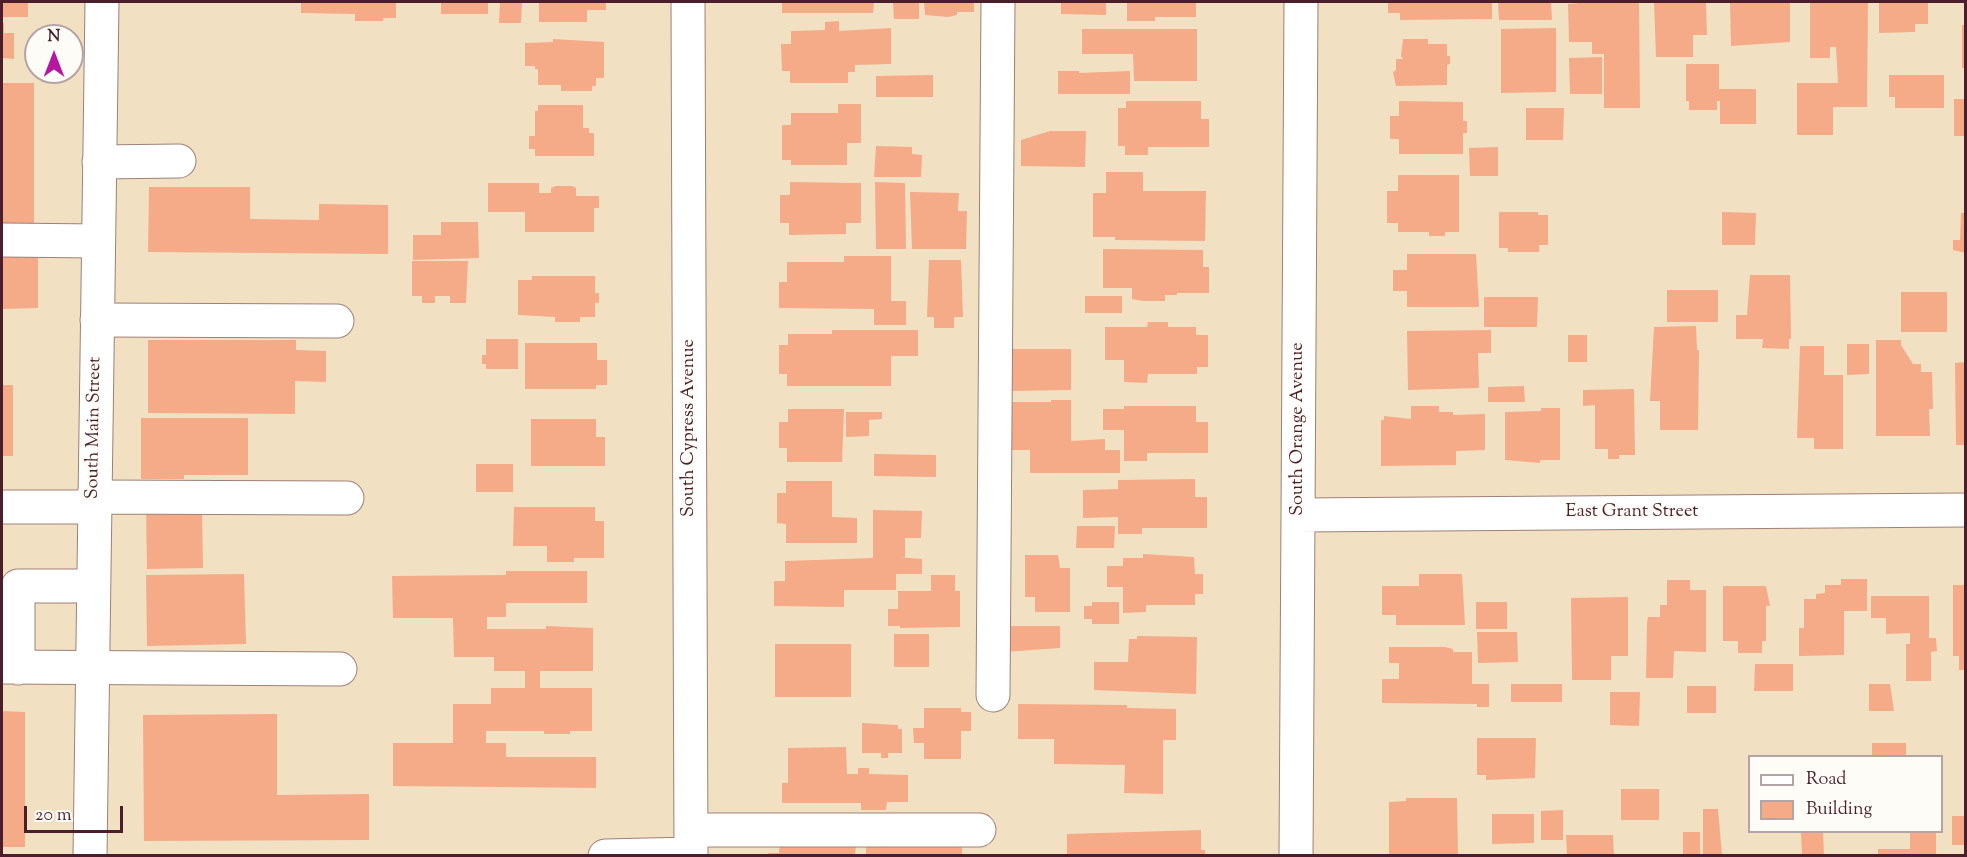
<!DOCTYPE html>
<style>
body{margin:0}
#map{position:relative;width:1967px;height:857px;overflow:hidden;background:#f2e0c3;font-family:"Sorts Mill Goudy",serif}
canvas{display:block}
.frame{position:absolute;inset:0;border:3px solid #4a1f2b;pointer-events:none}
.legend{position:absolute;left:1748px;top:755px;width:195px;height:78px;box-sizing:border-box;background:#fdfcf7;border:2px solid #b5a4a5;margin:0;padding:8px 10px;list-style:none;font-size:18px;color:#4a1f2b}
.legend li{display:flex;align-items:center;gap:12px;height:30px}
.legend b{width:30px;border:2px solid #b5a4a5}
.north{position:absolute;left:24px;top:24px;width:60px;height:60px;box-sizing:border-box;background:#fdfcf7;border:2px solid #b5a4a5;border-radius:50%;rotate:0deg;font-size:16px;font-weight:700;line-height:24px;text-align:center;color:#4a1f2b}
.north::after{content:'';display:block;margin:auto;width:21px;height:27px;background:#b5179e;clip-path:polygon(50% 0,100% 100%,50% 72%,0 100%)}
.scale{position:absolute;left:24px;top:806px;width:99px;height:27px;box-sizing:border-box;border:3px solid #4a1f2b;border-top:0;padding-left:8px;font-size:18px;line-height:21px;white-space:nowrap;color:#4a1f2b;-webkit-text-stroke:4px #fdfcf7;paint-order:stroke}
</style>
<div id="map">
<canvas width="1967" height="857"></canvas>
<div class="frame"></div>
<ul class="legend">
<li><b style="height:8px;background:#fff"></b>Road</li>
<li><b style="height:16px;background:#f5ab88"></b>Building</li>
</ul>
<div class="north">N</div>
<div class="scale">20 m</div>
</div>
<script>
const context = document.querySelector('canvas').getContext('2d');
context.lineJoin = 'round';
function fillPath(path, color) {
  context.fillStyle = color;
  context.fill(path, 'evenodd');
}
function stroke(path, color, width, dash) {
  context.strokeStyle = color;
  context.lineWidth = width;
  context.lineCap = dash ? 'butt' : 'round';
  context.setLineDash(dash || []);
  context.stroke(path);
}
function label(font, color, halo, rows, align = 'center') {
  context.font = font + ' "Sorts Mill Goudy",serif';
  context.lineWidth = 4.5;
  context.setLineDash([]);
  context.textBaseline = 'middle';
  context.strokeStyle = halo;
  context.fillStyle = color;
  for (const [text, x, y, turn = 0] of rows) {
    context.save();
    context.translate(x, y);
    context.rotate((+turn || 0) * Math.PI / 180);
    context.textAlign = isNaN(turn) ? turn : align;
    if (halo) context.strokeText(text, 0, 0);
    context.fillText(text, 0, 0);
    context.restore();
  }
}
const building = new Path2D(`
 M2 2H28V17H2Z
 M301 2H396V18H383V21H355V14L301 13Z
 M441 2H488V14H441Z
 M500 2H522L521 23H499Z
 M539 2H606V10H587V22H539Z
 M782 2H874L873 13H782Z
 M893 2H919V19H894Z
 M924 2H974V12H957V15L948 17 925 15Z
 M1061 2H1106V15L1061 14Z
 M1127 2H1196V17H1155V21H1127Z
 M1388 2H1492V19L1400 20V13H1388Z
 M1498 2H1551L1552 20H1499Z
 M1590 2H1639L1640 108H1604V54H1592V42H1569L1568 4Z
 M1654 2H1706L1707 35H1693V57H1656Z
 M1730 2H1790V42L1731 46Z
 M1810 2H1868L1867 107H1833V135H1797V83H1838L1836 47H1830V58H1810Z
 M1879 2H1928V24H1915V32L1879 33Z
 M839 21V31L891 28V64L855 65V72H848V83H790V71H782L781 44H791V31L825 30V22Z
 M2 23H4V33H14V59L2 58Z
 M1962 25H1966V68H1962Z
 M1556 28V92L1501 93V29Z
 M1082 29H1197V81H1134L1133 54H1082Z
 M553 39 604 42V78H596V86H592V91H561V85H538V69H535V66H525V43L553 42Z
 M1403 39H1428V44H1447V56H1450V64L1447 65V85L1396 86 1393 72 1396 70V59H1403L1401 56Z
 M1602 57V94H1570L1569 58Z
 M1686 64H1719V89H1756V124H1720V101H1717V110H1689V101H1686Z
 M1058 71H1079V73L1130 71V94H1058Z
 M933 75V97H876V76Z
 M1889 75H1944V108H1895V97H1889Z
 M2 83H34V233H2Z
 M1954 99H1966V136H1954Z
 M1126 101H1201V119H1209V147H1148V155H1125V146H1118V108H1126Z
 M1399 101 1463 102V121H1467V133H1463V154H1399V139H1390V116H1399Z
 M838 104H861V143H847V165H791V160H782V125H791V113H838Z
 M538 105H583V128H589V133H594V156H535V149H529V136H535V111H538Z
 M1526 108H1564L1563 140H1526Z
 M1050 131H1086L1085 167 1021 166V140Z
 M876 146 912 147V154L922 155 921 177H874Z
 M1498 147V176H1470L1469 148Z
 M1106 172H1143V191H1206L1205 241 1115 240V237H1093V193H1106Z
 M1398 175H1459V232H1445V236H1429V232H1398V223H1387V191H1398Z
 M790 182 861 183V223H846V234L789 235V223H780V195H790Z
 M875 182 905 183 906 249H876Z
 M488 183H539V193H551V188L556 186H572L576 188V196H599V208H594V232H525V212H488Z
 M149 187H250V219L319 220V204L388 205V254L148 252Z
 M910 192 959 193 958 211H967L966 249H912Z
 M1499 212H1538V215H1548V245H1539V252H1508V248H1499Z
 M1722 212 1756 213 1755 245H1722Z
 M1961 213H1966V253L1953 250V240H1960Z
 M441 222H478L479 258 413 260V235H441Z
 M38 246V308L2 309V247Z
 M1103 249 1203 250V267H1209V293H1177V295H1165V301H1143L1132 299V288H1103Z
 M1407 254H1476L1479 307H1407V291H1393V270H1407Z
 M844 256H891V301H906V325H874V309L779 308V282H787V262H844Z
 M929 260H961L963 317H954V328H934V317H927Z
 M412 261H468L466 303H450V296H435V303H422V296H412Z
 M1750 275H1790L1791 339H1789V349L1762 348 1763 339H1736V315H1747Z
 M532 276H595V293H599V303H595V317H580V322H555V317L518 315V280H532Z
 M1667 290H1718V322H1667Z
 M1901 292H1947V332H1901Z
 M1085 296H1122V313H1085Z
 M1484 297H1538L1537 327H1484Z
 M1148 322H1168V327H1196V335H1208V367H1197V374H1148L1147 383 1124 382V360H1105V327H1147Z
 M1696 326 1697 350H1699L1698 430H1660V401H1650L1654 327Z
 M832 330H918V356H891V386H787V374H779V345H788V334H832Z
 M1491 330V353H1478L1479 388 1408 390 1407 331Z
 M1568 335H1587V362H1568Z
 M486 339H518V369H486V364H482V355H486Z
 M148 340H296V350L326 351V382L295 381V414L148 413Z
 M1876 340H1901V345L1913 364H1921V372H1932L1933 409H1929L1930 436H1876Z
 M525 343H597V360H607V385H596V389H525Z
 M1847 344H1869V374L1847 375Z
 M1800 346H1824V375H1843V449H1814V438H1797Z
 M1012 349H1071V390L1012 391Z
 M1966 362V445H1956L1955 363Z
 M2 385H13V456H2Z
 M1524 386 1525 402H1488V387Z
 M1634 389 1635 455H1619V459H1608V449H1595V405L1583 406V390Z
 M1051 400H1071V441L1105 439V450H1120V473H1030V450H1012V402H1051Z
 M1124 406H1196V422H1208V453H1147V461H1124V430H1103V409H1124Z
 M1411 406H1439V412H1453V415L1485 414V450L1456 451V465L1381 466V420H1384V416L1411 419Z
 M1541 408H1560V460H1540V463L1505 460V412L1541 411Z
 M788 409H844L842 462H787V448H779V422H788Z
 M846 412H882V419L869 420V436L846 437Z
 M141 418H248V475H184V479H141Z
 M531 419H596V437H605V466H531Z
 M874 454 936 455V477L874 476Z
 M476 464H513V492H476Z
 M1195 479V497H1207V528H1142V534H1118V517L1083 518V490L1118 489V480Z
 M786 481H832V517L857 518V543H786V524L777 523V493H786Z
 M202 507 203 568 147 569 146 508Z
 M514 507H595V521H604V558H574V562H547V546H513Z
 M873 510 922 511 921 538H905V558L896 557 922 559V574H896V590H844V607L774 606V581H785V561L873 558Z
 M1077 526H1115L1114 548H1076Z
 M1143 554 1194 557 1195 574H1203V594H1195V605H1146V612L1123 613V587H1107V566H1123V558H1143Z
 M1025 555H1058L1060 568H1070V612H1035V597H1025Z
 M506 571H587V603H506V617H487V629H546V626L593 628V671H540V688H592V731H570V734H544V731H486V743H506V757H596V788L393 786V743H453V704H491V688H525V671H494V657H454L453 618H393L392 576 506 575Z
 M244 574 246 644 147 646 146 575Z
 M1419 574H1462L1465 625H1396V615H1382V586H1419Z
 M931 575H955V591H960V627L900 628V626H888V609H898V591H931Z
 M1841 579H1867V611H1844V655L1799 656V628H1804V599H1816V594L1825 593V585H1841Z
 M1667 580H1690V590H1706V652L1674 651 1673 678H1646L1647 623 1648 617H1660V605H1667Z
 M1953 585H1966V670H1959V656H1953Z
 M1723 586H1766L1770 606H1766V641H1762V653H1738V641H1723Z
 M1871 596H1929V638H1936L1937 651 1931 652V681H1906V644H1910V633L1886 634V618H1871Z
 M1628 597V656H1611V680H1572L1571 598Z
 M1092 602H1119V624H1092V619H1084V606H1092Z
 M1476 602H1507V629H1476Z
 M1003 626H1060V648L1004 652Z
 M1477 632H1517L1518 662 1478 663Z
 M894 634H929V667H894Z
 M1137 636 1197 637 1196 694 1094 690V662H1128L1129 639H1137Z
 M775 644H851V697H775Z
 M1389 647H1445L1453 649V652H1472V684H1489V707H1477V704L1382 703V679H1399V663H1389Z
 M1755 664H1793V691H1754Z
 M1511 684H1562V702H1511Z
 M1869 684H1890L1894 711H1869Z
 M1687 686H1716V713H1687Z
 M1610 692H1640L1639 726 1610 725Z
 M1018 704 1127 705V708L1176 709V740H1163V794L1124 793 1125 765 1054 764V739H1018Z
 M924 708H961V712H971V731H961V759H924V743H914L913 728H924Z
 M2 711 25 712V847H2Z
 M277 714V795L369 794V840L144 841 143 715Z
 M862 723 898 725V729H902V753H888V758H881V753H862Z
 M1477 738H1536L1535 778 1486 780V775H1477Z
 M1872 743H1906V756H1872Z
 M846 747 847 774H858V768H869V774L908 775V802H887L886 810H861V803H782V783H788V748Z
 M1621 789H1659V820H1621Z
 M1406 798H1457L1458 856H1389V802L1406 801Z
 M1703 809H1718L1722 855 1703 856Z
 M1563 810V840H1541V811Z
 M1492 814H1534V843L1492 844Z
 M1952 816H1966V845H1952Z
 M1201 830V850H1205V856H1067V834Z
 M1683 832H1700V856H1683Z
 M1801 832H1823L1824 856H1802Z
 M1910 832H1936V856H1878V849H1910Z
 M1566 835H1613L1614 856H1567Z
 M780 838 856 844 855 856H767L768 853H779Z
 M962 838V856H866V839Z`);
const minor = new Path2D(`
 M688 2 691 856
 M99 162 179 161
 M2 240 98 241
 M97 320 337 321
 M93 497 347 498
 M2 507H93
 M1298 515 1966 510
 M2 667 340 669
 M18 668V586H92
 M993 695 998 2
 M691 830H979
 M605 856 691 854
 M1296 856 1301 2`);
const major = new Path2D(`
 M90 856 102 2`);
const streetNames = [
 ["South Main Street",95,428,-89],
 ["South Cypress Avenue",690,428,-90],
 ["South Orange Avenue",1299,429,-90],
 ["East Grant Street",1632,513]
];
fillPath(building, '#f5ab88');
stroke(minor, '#9e8077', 35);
stroke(major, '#9e8077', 35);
stroke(minor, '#fff', 33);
stroke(major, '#fff', 33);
label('18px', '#4a1f2b', '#fdfcf7', streetNames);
</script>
